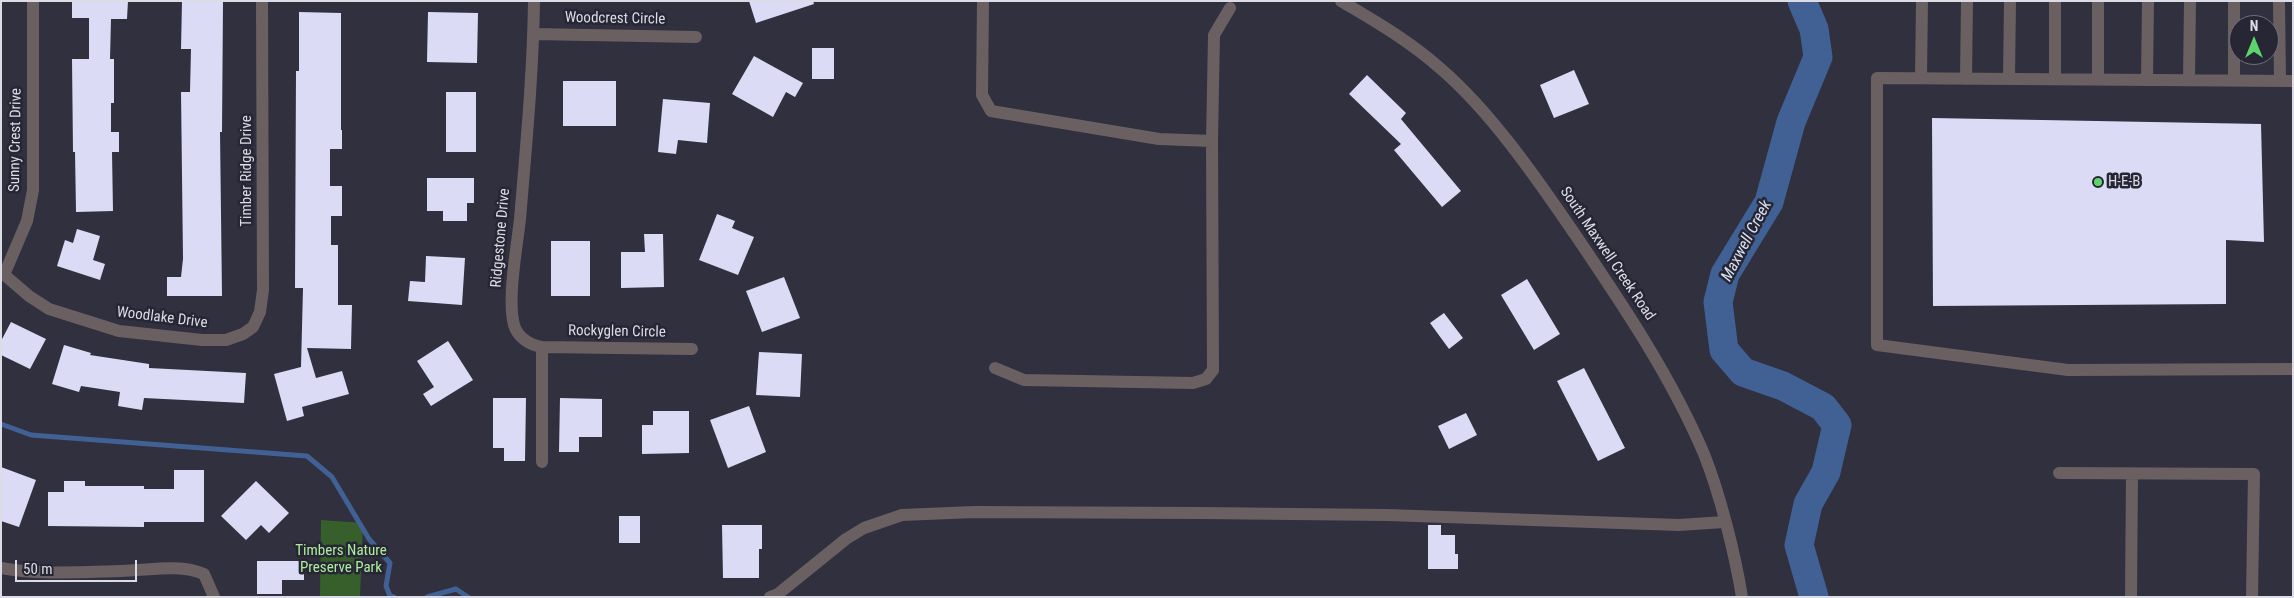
<!DOCTYPE html>
<style>
body{margin:0}
#map{position:relative;width:2294px;height:598px;overflow:hidden;background:#30303f;font-family:"Roboto Condensed",sans-serif}
canvas{display:block}
.frame{position:absolute;inset:0;border:2px solid #dcdce6;pointer-events:none}
.north{position:absolute;left:2229px;top:15px;width:50px;height:50px;box-sizing:border-box;background:#272635;border:1px solid #6f6f7c;border-radius:50%;rotate:0deg;font-size:14px;font-weight:700;line-height:20px;text-align:center;color:#dcdce6}
.north::after{content:'';display:block;margin:auto;width:18px;height:22px;background:#5ed56c;clip-path:polygon(50% 0,100% 100%,50% 72%,0 100%)}
.scale{position:absolute;left:15px;top:560px;width:122px;height:22px;box-sizing:border-box;border:2px solid #dcdce6;border-top:0;padding-left:6px;font-size:15px;line-height:18px;white-space:nowrap;color:#dcdce6;-webkit-text-stroke:4px #272635;paint-order:stroke}
</style>
<div id="map">
<canvas width="2294" height="598"></canvas>
<div class="frame"></div>
<div class="north">N</div>
<div class="scale">50 m</div>
</div>
<script>
const context = document.querySelector('canvas').getContext('2d');
context.lineJoin = 'round';
function fillPath(path, color) {
  context.fillStyle = color;
  context.fill(path, 'evenodd');
}
function stroke(path, color, width, dash) {
  context.strokeStyle = color;
  context.lineWidth = width;
  context.lineCap = dash ? 'butt' : 'round';
  context.setLineDash(dash || []);
  context.stroke(path);
}
function label(font, color, halo, rows, align = 'center') {
  context.font = font + ' "Roboto Condensed",sans-serif';
  context.lineWidth = 5;
  context.setLineDash([]);
  context.textBaseline = 'middle';
  context.strokeStyle = halo;
  context.fillStyle = color;
  for (const [text, x, y, turn = 0] of rows) {
    context.save();
    context.translate(x, y);
    context.rotate((+turn || 0) * Math.PI / 180);
    context.textAlign = isNaN(turn) ? turn : align;
    if (halo) context.strokeText(text, 0, 0);
    context.fillText(text, 0, 0);
    context.restore();
  }
}
const green = new Path2D(`
 M321 520 363 523 360 597H320Z`);
const stream = new Path2D(`
 M1 424 31 435 307 456 332 477 369 539 390 563 386 586 390 596 394 597
 M427 597 456 589 468 597`);
const river = new Path2D(`
 M1802 1 1814 29 1818 57 1791 122 1769 202 1725 274 1718 302 1724 350 1743 372 1783 386 1823 407 1837 425 1826 472 1808 504 1799 545 1814 597`);
const building = new Path2D(`
 M72 1H128L127 19H111L110 59H114V103H111V132H119V152H112L113 211 76 212 75 152H73L72 59H89V18H72Z
 M182 1H223L222 132H220L222 296H167V277H181L183 259 181 92H190L191 49H181Z
 M749 1H813L814 4 756 23Z
 M299 12 341 13V130H342V149H330V186H342V216H331V245H338V305H352L351 349 307 348 316 378 342 371 349 394 302 407 304 416 287 421 274 374 301 367 303 288H295L296 71H299Z
 M428 12 478 13 477 63 427 62Z
 M812 48H834V79H812Z
 M754 56 803 83 795 97 786 92 773 117 732 94Z
 M1574 70 1589 104 1554 118 1540 85Z
 M1367 75 1406 113 1401 119 1461 191 1442 207 1394 150 1401 144 1349 94Z
 M563 81H616V126H563Z
 M446 92H476V152H446Z
 M663 99 710 103 707 143 678 140 676 154 658 152Z
 M1932 118 2261 124 2264 242 2226 240V304L1933 306Z
 M427 178H474V203H467V221H443V211H427Z
 M717 214 735 221 732 228 754 237 738 275 699 260Z
 M77 229 100 236 93 260 105 264 100 280 57 266 65 240 73 243Z
 M644 234H663L664 287 621 288V252H645Z
 M551 241H590V296H551Z
 M426 256 465 258 462 305 408 301 410 281 425 282Z
 M784 277 800 318 762 332 746 291Z
 M1527 279 1560 334 1534 350 1501 295Z
 M1444 313 1463 338 1449 349 1430 323Z
 M11 322 46 339 30 369 1 355V341Z
 M448 341 473 380 431 406 423 394 434 387 417 361Z
 M64 345 91 353 90 355 149 364V368L246 373 244 403 144 398 142 410 118 406 120 392 81 386 79 392 52 384Z
 M759 352 802 354 800 397 756 395Z
 M1584 368 1625 448 1598 461 1557 381Z
 M493 398H526L525 461H504V448H493Z
 M560 398 602 399V437H579V452H559Z
 M749 406 766 452 728 468 710 420Z
 M653 411H689V453L642 454V425H653Z
 M1466 413 1477 435 1449 449 1438 426Z
 M1 467 36 480 19 527 1 521Z
 M174 470H204V522H144V527L48 526V492H64V481H85V486H144V489H174Z
 M256 481 289 513 269 533 261 525 246 540 221 516Z
 M619 516H640V543H619Z
 M722 525H762V549H759V578H723Z
 M1428 525H1441V535H1455V554H1458V569H1428Z
 M257 561H304V580H282V594H257Z`);
const minor = new Path2D(`
 M534 1C533 74 526 147 520 219 517 247 507 299 514 325 518 338 530 345 542 347L692 349
 M983 1 982 95 991 111 1159 139 1212 141 1214 35 1230 8
 M1341 1C1376 22 1410 41 1441 69 1490 111 1535 176 1572 230 1620 301 1670 374 1704 454 1720 494 1735 554 1742 597
 M2234 1V80
 M2279 1 2280 81
 M533 34 696 37
 M1921 78 1922 1
 M1966 79 1967 1
 M2009 79 2010 1
 M2055 79V1
 M2098 79V1
 M2147 80 2148 1
 M2189 80 2190 1
 M2293 81 1877 78V345L2068 370 2293 369
 M1 272 29 296 49 309 119 331 202 340H226L243 334 253 327 260 312 263 290 262 1
 M4 275 27 221 33 190V1
 M995 368 1024 380 1193 383 1206 379 1213 370 1212 141
 M542 462V347
 M2059 473 2254 474 2252 597
 M1 568C39 575 82 572 120 571 148 571 178 563 204 574L214 597
 M770 597 778 594 846 539 864 528 902 515 974 512 1201 513 1387 515 1679 525 1724 522
 M2131 597 2132 474`);
const markers = [
 [2098,182,5,"#5ed56c"]
];
const streetNames = [
 ["Woodcrest Circle",615,19,1],
 ["Sunny Crest Drive",16,140,-89],
 ["Timber Ridge Drive",247,171,-90],
 ["Ridgestone Drive",501,238,-85],
 ["South Maxwell Creek Road",1607,254,56],
 ["Woodlake Drive",162,318,7],
 ["Rockyglen Circle",617,332,1]
];
const poiNames = [
 ["H-E-B",2108,182]
];
const parkNames = [
 ["Timbers Nature",341,551],
 ["Preserve Park",341,568]
];
const waterNames = [
 ["Maxwell Creek",1747,241,-62]
];
fillPath(green, '#375f2c');
stroke(stream, '#416094', 5);
stroke(river, '#416094', 29);
fillPath(building, '#dbdbf6');
stroke(minor, '#6a6062', 12);
for (const [x, y, r, color] of markers) {
  const dot = new Path2D();
  dot.arc(x, y, r, 0, 2 * Math.PI);
  context.fillStyle = color;
  context.fill(dot);
  stroke(dot, '#272635', 2);
}
label('15px', '#dcdce6', '#272635', streetNames);
label('15px', '#dcdce6', '#272635', poiNames, 'left');
label('15px', '#aeec9e', '#272635', parkNames);
label('italic 16px', '#d9e3f3', '#272635', waterNames);
</script>
